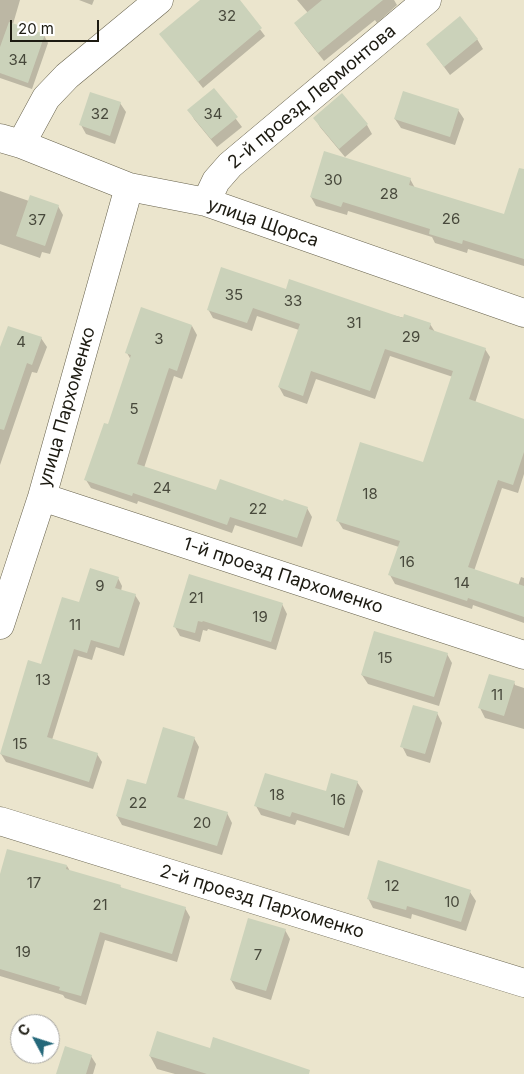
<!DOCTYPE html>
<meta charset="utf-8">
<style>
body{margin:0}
#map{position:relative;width:524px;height:1074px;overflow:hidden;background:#ebe5cd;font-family:Inter,sans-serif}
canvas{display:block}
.north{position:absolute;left:10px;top:1014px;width:50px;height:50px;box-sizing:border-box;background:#fff;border:1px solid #a5a4a0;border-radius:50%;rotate:310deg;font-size:14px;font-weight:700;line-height:20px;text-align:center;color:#1d1b12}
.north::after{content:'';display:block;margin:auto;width:18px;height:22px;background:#25687a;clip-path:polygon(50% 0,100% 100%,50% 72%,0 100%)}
.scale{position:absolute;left:10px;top:20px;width:89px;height:22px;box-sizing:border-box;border:2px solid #1d1b12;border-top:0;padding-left:6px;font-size:15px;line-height:18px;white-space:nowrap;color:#1d1b12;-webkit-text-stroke:4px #fff;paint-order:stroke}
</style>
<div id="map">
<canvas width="524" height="1074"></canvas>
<div class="north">С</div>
<div class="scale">20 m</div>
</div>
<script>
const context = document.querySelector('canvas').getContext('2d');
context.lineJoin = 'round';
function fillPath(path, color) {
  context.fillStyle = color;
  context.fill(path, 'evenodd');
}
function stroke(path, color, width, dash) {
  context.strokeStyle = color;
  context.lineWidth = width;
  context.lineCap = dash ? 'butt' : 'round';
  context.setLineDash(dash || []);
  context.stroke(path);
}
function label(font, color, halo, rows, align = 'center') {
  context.font = font + ' Inter,sans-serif';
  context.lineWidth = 5;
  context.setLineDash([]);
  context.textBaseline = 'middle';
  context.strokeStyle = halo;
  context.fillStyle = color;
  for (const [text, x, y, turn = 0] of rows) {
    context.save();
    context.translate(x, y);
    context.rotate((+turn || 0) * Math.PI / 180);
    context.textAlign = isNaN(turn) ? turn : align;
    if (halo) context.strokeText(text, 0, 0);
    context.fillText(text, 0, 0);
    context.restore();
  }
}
const shadow = new Path2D(`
 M0 0H20L13 24 44 35 48 43 32 89 0 78Z
 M79 0H94L92 5Z
 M202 0H238L265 36 203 88 160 34Z
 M297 0H394L397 5 377 23 375 20 324 61 301 32 295 23 308 13Z
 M477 39 483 49 450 75 427 44Z
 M214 90 242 127 217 147 194 119 189 110Z
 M120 103 126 112 115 144 86 134 81 125Z
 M458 110 464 119 455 145 401 128 395 119Z
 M315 118 367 125 372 134 345 157 320 127Z
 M410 179 415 188 505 215 524 196V266L468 249 467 253 435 243 432 237 348 211 347 215 316 206 311 197Z
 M0 191 29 201 58 206 63 215 50 254 42 252 40 258 0 244Z
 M286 290 430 324 435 332 485 349 490 357 475 403 524 420V474L518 493 502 488 474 571 518 586 521 577 524 578V623L473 605 472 609 395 584 390 575 399 547 343 529 338 521 424 463 453 377 390 356 375 399 316 379 307 404 284 396 279 387 299 330 257 316 252 331 213 318 208 309Z
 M192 326 197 335 182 379 174 376 144 468 217 492 307 508 312 517 302 547 235 525 232 533 138 501 137 504 91 488 86 480 108 426 131 360 127 353Z
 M41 338 47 347 37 373 32 372 0 465V351Z
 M190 575 282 604 287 614 276 650 208 629 207 631 203 630 200 642 180 636 175 627Z
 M118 578 122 586 121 591 135 595 140 603 124 656 96 647 92 660 78 656 52 740 97 754 102 762 93 789 6 762 1 754 42 666 80 604Z
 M447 654 452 663 439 706 368 684 362 675Z
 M514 682 515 685 524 688V729L485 718 480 708Z
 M437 713 442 723 430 763 407 756 402 746Z
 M194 738 199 747 184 800 227 813 232 823 222 855 122 825 117 816Z
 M357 782 363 791 349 836 297 820 295 825 261 815 256 806 326 793Z
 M67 866 70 871 120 886 122 889 185 908 190 917 177 962 105 940 86 1005 65 998 63 995 0 976V912Z
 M470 892 476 901 466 931 412 914 411 919 373 908 368 898Z
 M285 930 290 939 271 1000 236 989 231 980Z
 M91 1056 96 1064 93 1074H58Z
 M150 1056 297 1074H175L157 1069Z`);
const building = new Path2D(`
 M200 0H240L262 28 198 82 159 34Z
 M322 0H383L318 53 294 23Z
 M460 16 478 39 444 67 426 44Z
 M9 22 45 34 28 83 0 73V47Z
 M214 88 238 117 211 139 187 110Z
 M403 91 459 109 450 137 394 119Z
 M90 92 121 102 110 136 79 125Z
 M342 93 368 124 339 149 313 118Z
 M324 151 411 178 409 185 504 214 519 168 524 169V259L463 240 462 244 429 234 430 229 343 202 341 207 310 197Z
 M30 195 59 205 45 246 16 236Z
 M221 267 286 289 289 279 403 318 404 314 431 323 429 329 486 348 469 399 524 419V452L513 485 498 480 468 567 524 586V617L468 598 467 601 388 575 400 541 336 521 360 442 423 462 453 371 385 349 370 391 311 371 303 396 278 387 300 324 253 308 247 323 207 310Z
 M141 307 192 325 177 371 169 368 137 464 216 490 220 479 283 501 284 499 308 507 297 538 230 517 227 525 133 493 132 496 84 480 104 423 108 424 131 355 125 353Z
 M8 326 42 337 32 365 27 363 4 430 0 429V347Z
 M90 568 119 577 115 588 136 594 119 648 91 640 87 653 74 649 47 737 98 753 89 782 0 754 28 660 41 664 62 597 79 602Z
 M189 574 283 603 271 642 203 621 202 622 198 621 195 633 173 627Z
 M374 631 448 653 434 697 361 675Z
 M489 674 515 681 504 716 478 708Z
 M413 705 438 712 425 754 400 747Z
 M163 727 195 737 177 797 228 812 217 846 116 816 127 779 146 784Z
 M265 773 326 791 331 773 358 781 344 828 292 812 290 817 254 806Z
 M7 849 67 865 66 869 121 885 120 887 186 907 172 954 100 932 81 996 59 990 60 987 0 969V874Z
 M378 860 471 890 461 922 407 906 406 910 367 899Z
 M248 918 286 929 266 991 230 980Z
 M157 1031 210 1048 213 1037 310 1070 309 1074H207L149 1056Z
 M65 1046 92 1055 86 1074H56Z`);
const minor = new Path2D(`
 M0 138 21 144 129 187 206 202 524 313
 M21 144 46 98 67 76 159 0
 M206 202 216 181 230 165 427 0
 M42 497 524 655
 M0 625 42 497 129 187
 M0 821 524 983`);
const numberNames = [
 ["32",227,16],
 ["34",18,60],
 ["32",100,114],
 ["34",213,114],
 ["30",333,180],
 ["28",389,194],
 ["26",451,219],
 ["37",37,220],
 ["35",234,295],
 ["33",293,301],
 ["31",354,323],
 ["29",411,337],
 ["3",159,339],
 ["4",21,342],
 ["5",134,409],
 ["24",162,488],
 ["18",370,494],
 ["22",258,509],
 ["16",407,562],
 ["14",462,583],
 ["9",100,586],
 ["21",196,598],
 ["19",260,617],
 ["11",75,625],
 ["15",385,658],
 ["13",43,680],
 ["11",497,695],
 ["15",20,744],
 ["18",277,795],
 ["16",338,800],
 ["22",138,803],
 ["20",202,823],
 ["17",34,883],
 ["12",392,886],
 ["10",452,902],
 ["21",100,905],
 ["19",23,952],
 ["7",258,955]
];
const streetNames = [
 ["2-й проезд Лермонтова",312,97,-40],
 ["улица Щорса",263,223,19],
 ["улица Пархоменко",67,407,-74],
 ["1-й проезд Пархоменко",283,576,18],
 ["2-й проезд Пархоменко",262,902,17]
];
fillPath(shadow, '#0003');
fillPath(building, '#cbd2ba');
stroke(minor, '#67624d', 29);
stroke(minor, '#fff', 28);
label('15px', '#48493c', null, numberNames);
label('18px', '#1d1b12', '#fff', streetNames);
</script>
